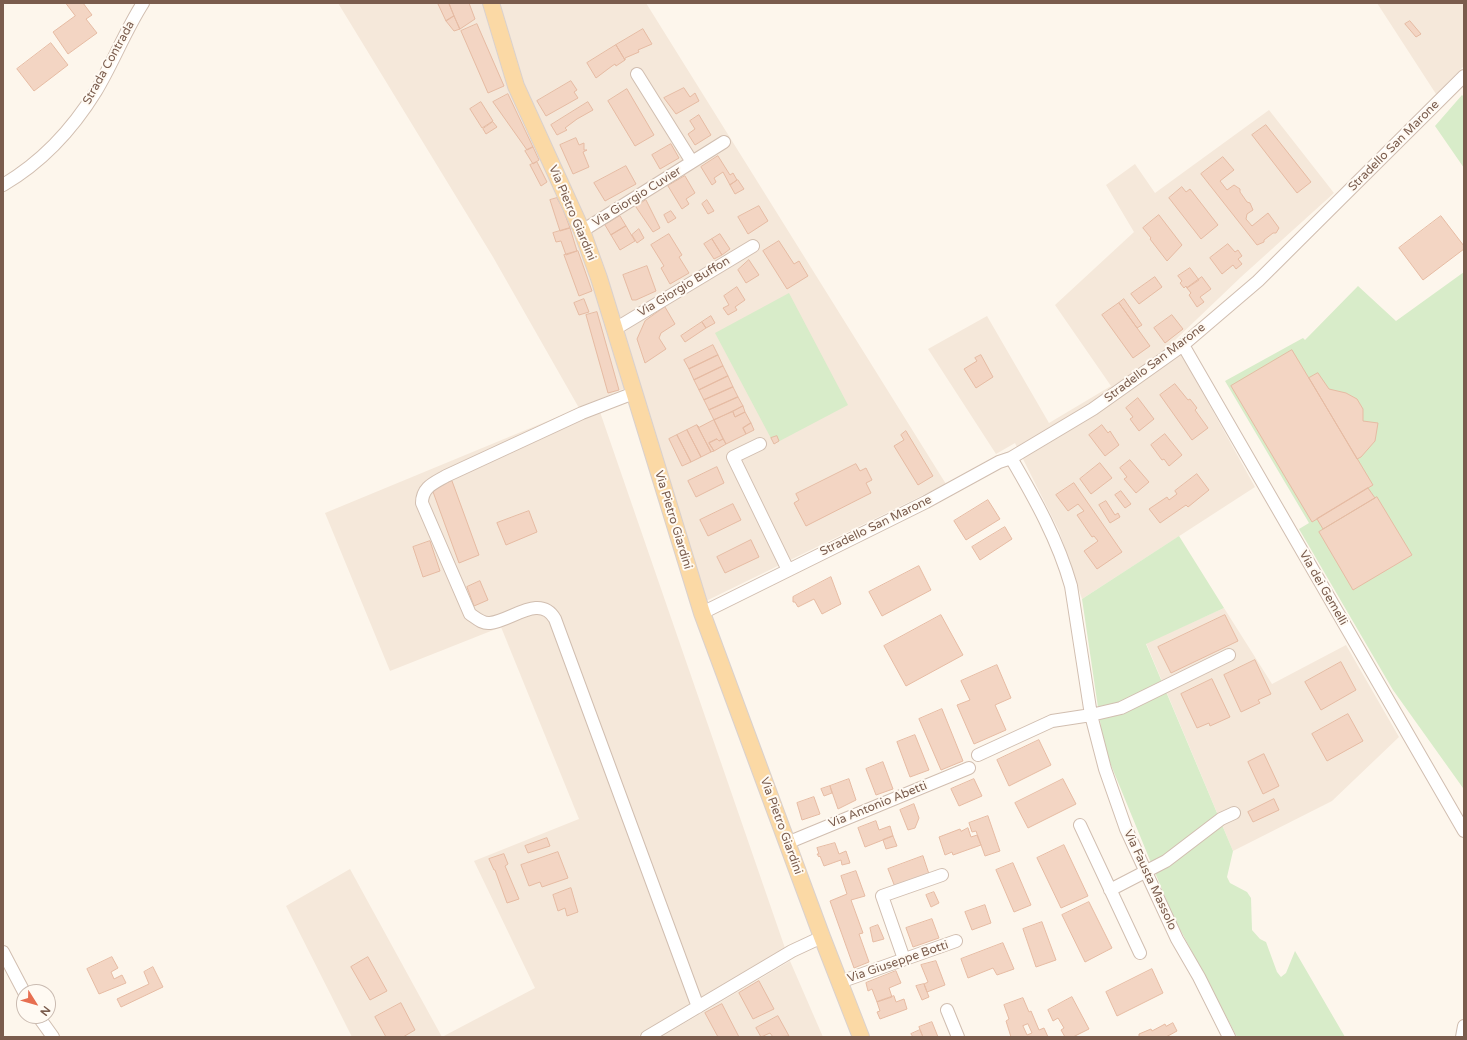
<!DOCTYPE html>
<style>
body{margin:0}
#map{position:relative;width:1467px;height:1040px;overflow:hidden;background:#fdf6ec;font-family:"Varela Round",sans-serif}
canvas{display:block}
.frame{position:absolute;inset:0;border:4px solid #7a5c4d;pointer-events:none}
.north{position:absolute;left:16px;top:984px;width:40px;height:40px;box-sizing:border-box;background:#fffaf3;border:1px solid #cabbb1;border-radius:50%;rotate:127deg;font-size:11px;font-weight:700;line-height:16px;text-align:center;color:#7a5c4d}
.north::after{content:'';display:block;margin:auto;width:14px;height:18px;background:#e76f51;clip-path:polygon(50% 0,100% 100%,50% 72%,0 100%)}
</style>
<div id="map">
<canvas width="1467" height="1040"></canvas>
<div class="frame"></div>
<div class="north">N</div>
</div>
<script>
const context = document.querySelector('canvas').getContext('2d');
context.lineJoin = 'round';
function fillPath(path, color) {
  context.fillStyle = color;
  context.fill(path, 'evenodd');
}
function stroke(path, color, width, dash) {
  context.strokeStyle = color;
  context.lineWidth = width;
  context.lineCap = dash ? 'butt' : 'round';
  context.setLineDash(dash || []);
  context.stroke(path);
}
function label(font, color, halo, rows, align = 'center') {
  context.font = font + ' "Varela Round",sans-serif';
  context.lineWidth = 4;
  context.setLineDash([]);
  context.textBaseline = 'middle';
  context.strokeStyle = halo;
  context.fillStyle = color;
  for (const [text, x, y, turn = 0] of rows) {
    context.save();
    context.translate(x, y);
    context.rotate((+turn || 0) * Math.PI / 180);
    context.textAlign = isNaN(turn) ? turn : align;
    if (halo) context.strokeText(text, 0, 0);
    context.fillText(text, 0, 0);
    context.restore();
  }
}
const residential = new Path2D(`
 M338 3H646L946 484 706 601 637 383 579 408 600 412 786 951 637 1037H352L286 906 350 869 442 1037 535 988 474 861 579 819 501 627 390 671 325 513 579 408 493 257Z
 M1377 3H1464V66L1436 94Z
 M1269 110 1334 193 1241 277 1174 341 1255 487 1082 599 1059 531 1015 443 996 454 928 349 987 316 1049 423 1111 386 1055 305 1134 232 1106 185 1135 164 1155 193Z
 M1224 608 1272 684 1346 645 1399 737 1332 801 1233 851 1146 643Z
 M790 961 823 1037H661Z`);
const green = new Path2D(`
 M1462 95 1464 97V168L1435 126Z
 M1464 272V787L1463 788 1393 690 1299 529 1309 523 1225 381 1303 338 1305 340 1358 286 1396 321Z
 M789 293 848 405 774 444 715 333Z
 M1179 536 1224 608 1146 644 1233 851 1227 877 1230 883 1247 892 1251 898 1252 930 1260 939 1266 942 1277 972 1281 977 1286 973 1295 951 1345 1037H1237L1172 914 1104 748 1082 599Z`);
const building = new Path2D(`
 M66 3H83L92 15 86 19 97 33 68 54 53 32 75 16Z
 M441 3H449L454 16 446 21 438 4Z
 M449 3H469L475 19 460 29Z
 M454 16 460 29 454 31 446 21Z
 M1410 21 1421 34 1416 37 1405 24Z
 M477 24 504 86 488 93 461 31Z
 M643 29 652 44 638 50 639 52 625 58V60L616 45Z
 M51 43 68 65 34 91 17 69Z
 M616 45 625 60 616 66 615 64 612 66 596 78 587 63Z
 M571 81 577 90 574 92 578 98 546 116 537 101Z
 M684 88 690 97 695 93 699 101 676 114 664 98Z
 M627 89 654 135 635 146 608 101Z
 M508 94 533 147 527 150 493 102Z
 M481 102 493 121 482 128 470 109Z
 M588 102 593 110 577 119 565 128 567 130 557 135 551 125Z
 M699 115 711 135 695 145 688 134 695 129 690 121Z
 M493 122 497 127 486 134 483 129Z
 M1266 125 1311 182 1297 193 1252 135Z
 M576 138 579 145 584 143V150H587L583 152 589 167 573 174 560 145Z
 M671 144 679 158 660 169 652 155Z
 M533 147 539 160 533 164 525 151Z
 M718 156 730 175 733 173 737 180 730 185 723 172 714 178 716 182 712 185 701 167Z
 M1223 157 1234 170 1220 181 1227 190 1234 185 1240 189V192L1247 202 1250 203 1253 210 1247 214 1246 219 1252 226 1268 213 1279 228 1276 233H1273L1264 240V242L1257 245 1201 174Z
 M537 162 547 182 541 186 530 165Z
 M626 166 636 184 605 201 594 183Z
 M685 176 695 193 686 199 689 204 682 209 668 186Z
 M738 180 744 189 735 194 730 185Z
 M1182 187 1186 192 1190 189 1218 225 1201 239 1169 198Z
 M557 198 563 209 570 228 560 231 550 200Z
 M646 200 660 228 653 232 636 207Z
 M707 200 714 211 708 214 702 204Z
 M759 206 768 221 748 234 738 217Z
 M671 211 676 218 668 223 664 215Z
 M1159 215 1182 245 1167 261 1150 239 1151 238 1143 228Z
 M620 216 626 226 611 235 605 225Z
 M1441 216 1464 246V249L1423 280 1399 248Z
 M626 226 635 241 620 250 611 235Z
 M570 228 577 251 566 255 561 241 556 242 553 233Z
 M639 229 644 238 637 243 632 235Z
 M669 234 682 255 679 257 689 273 670 284 661 268 664 266 651 245Z
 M720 234 730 249 722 255 712 239Z
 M712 239 722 255 714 259 704 244Z
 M779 241 794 264 799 261 808 276 787 289 763 251Z
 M1228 244 1235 252 1238 250 1242 256 1238 259 1242 264 1236 269 1233 265 1222 274 1210 258Z
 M578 251 592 291 579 296 564 255Z
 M749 260 759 275 746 283 738 270Z
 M647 266 656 291 636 300H632L623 275Z
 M1190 268 1199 280 1187 288 1186 286 1184 288 1180 283 1182 281 1178 276Z
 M1155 277 1162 287 1139 304 1131 294Z
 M1202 277 1211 289 1200 297 1204 302 1197 307 1189 295 1191 293 1187 288Z
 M737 287 745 300 735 307 737 310 728 315 723 308 729 305 724 296Z
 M584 299 589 312 579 315 574 303Z
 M1124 299 1142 325 1137 328 1119 303Z
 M1119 303 1150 346 1133 358 1102 315Z
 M665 307 675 324 661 333 659 338 666 349 645 363 637 339 645 321Z
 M597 312 619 390 608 393 586 315Z
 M1172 315 1183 329 1165 343 1154 328Z
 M711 316 715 323 706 328 702 322Z
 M702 322 706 328 685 342 681 336Z
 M713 345 718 355 689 369 684 360Z
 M1292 350 1373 485 1312 522 1231 386Z
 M718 355 723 366 694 380 689 369Z
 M981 355 993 377 976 388 964 369 977 361 975 358Z
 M723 366 728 376 699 390 694 380Z
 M1318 373 1329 389 1346 393 1357 399 1363 409V421L1378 423 1375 441 1361 457 1357 459 1309 378Z
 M728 376 733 387 704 400 699 390Z
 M1175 384 1188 400 1190 399 1197 408 1195 410 1208 428 1192 440 1160 395Z
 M733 387 738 397 709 410 704 400Z
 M738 397 743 406 714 420 709 410Z
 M1138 398 1154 419 1139 431 1130 419 1133 417 1126 408Z
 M743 406 745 412 735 417 733 412Z
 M733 412 735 417 745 412 751 423 743 428 746 434 726 444 714 420Z
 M714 420 723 439 719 441 717 439 709 443 714 451 711 452 697 425 699 427Z
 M751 423 754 430 746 434 743 428Z
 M697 425 711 452 701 457 687 430Z
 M1102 425 1108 433 1110 431 1119 445 1105 456 1089 435Z
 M687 430 701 457 691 462 677 435Z
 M906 431 933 476 918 485 894 446 904 440 901 435Z
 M1165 434 1182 455 1169 466 1164 459 1162 460 1151 445Z
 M677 435 691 462 682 466 669 439Z
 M777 436 779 441 774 444 771 438Z
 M717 439 719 441 723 439 726 444 714 451 709 443Z
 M1130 460 1149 482 1136 493 1124 479 1127 477 1120 468Z
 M1100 463 1112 478 1091 494 1080 479Z
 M856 464 860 471 866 468 872 480 866 483 871 493 806 526 794 503 799 500 796 494Z
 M717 467 724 483 696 497 688 481Z
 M1197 474 1209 490 1188 507 1186 505 1160 523 1149 509 1167 497 1169 500 1177 494 1175 491Z
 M452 481 479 555 459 563 432 489Z
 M1074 483 1122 552 1097 569 1084 551 1098 541 1094 536 1092 537 1077 515 1084 511 1078 504 1068 511 1056 495Z
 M1368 488 1375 498 1323 529 1317 519Z
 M1121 491 1131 504 1125 508 1115 495Z
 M1377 497 1412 555 1353 590 1319 532Z
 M988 500 1000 519 966 540 954 521Z
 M1106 501 1115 515 1118 513 1120 517 1110 523 1099 505Z
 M733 504 741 520 708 536 700 520Z
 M529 511 537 532 506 545 497 523Z
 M1005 527 1012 539 980 560 972 547Z
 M751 540 759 557 725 573 717 557Z
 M430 541 440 571 423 577 413 547Z
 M919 566 931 590 882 616 869 592Z
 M831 577 841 604 822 614 814 599 798 607 795 602H793V597Z
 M480 581 488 600 474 606 467 587Z
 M941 615 963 655 906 686 884 646Z
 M1225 615 1238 641 1171 673 1158 647Z
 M1255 660 1271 694 1258 700 1260 703 1241 712 1224 675Z
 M1341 662 1356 690 1321 710 1305 682Z
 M997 665 1011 698 995 705 1006 730 974 744 957 705 970 700 961 681Z
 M1212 679 1230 717 1210 726 1209 723 1197 728 1181 694Z
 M942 709 963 761 941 770 919 719Z
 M1348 714 1363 741 1327 761 1312 734Z
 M915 735 929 770 910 777 897 742Z
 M1039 740 1051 765 1009 786 997 760Z
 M1264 754 1279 786 1263 794 1248 762Z
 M883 762 893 789 876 795 866 769Z
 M849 779 856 800 838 809 830 786Z
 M974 779 982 796 959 806 951 789Z
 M1063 779 1076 804 1028 828 1015 803Z
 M830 786 832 793 824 796 821 789Z
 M814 797 820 814 802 820 797 803Z
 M1274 799 1279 810 1253 822 1248 812Z
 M914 804 919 818 915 828 908 830 900 810Z
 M988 816 1000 851 985 856 976 831 972 832 969 823Z
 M876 821 879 830 890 826 893 836 865 847 858 828Z
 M968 828 971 837 977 835 981 845 953 855 952 852 945 855 939 837 960 829 961 831Z
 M893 836 897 846 886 849 883 840Z
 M547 838 550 846 528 853 525 846Z
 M835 843 839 854 846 851 850 863 842 865 841 860 824 866 820 856 819 857 817 854H819L817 848Z
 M1064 845 1088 896 1061 908 1037 858Z
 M558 852 568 878 542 887 540 882 529 886 521 865Z
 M504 854 508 864 505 866 519 899 507 903 495 870H494L489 859Z
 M923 856 929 874 895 887 888 869Z
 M1013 863 1031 905 1014 912 996 870Z
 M856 871 865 896 851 900 863 933 859 934 869 962 854 968 830 901 847 894 841 876Z
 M571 888 578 912 567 916 565 908 558 911 553 895Z
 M934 892 939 903 931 907 926 895Z
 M1089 902 1112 948 1085 962 1062 915Z
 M985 905 991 923 972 930 965 912Z
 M932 919 939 938 913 947 906 928Z
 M1042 922 1056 960 1036 967 1023 929Z
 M878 925 884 939 873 942 870 928Z
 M1003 943 1014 969 997 975 993 968 968 978 961 959Z
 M112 957 118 968 111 972 114 979 122 975 126 983 99 994 87 969Z
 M368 957 387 991 370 1000 351 967Z
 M936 961 945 985 927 992 924 984 928 982 921 965Z
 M153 967 163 987 121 1007 117 999 149 984 144 972Z
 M1152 969 1163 993 1117 1016 1106 992Z
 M896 971 901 983 889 988 892 997 877 1002 872 989 868 991 866 983Z
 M759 981 774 1009 753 1019 739 993Z
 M924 984 929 997 922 1000 916 986Z
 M894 996 896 1002 904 999 907 1009 880 1019 877 1012 880 1011 877 1002Z
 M1072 997 1089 1029 1073 1037H1065L1061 1030 1064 1028 1058 1018 1053 1021 1048 1010Z
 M1023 998 1029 1012 1031 1011 1039 1030 1044 1028 1048 1037H1011L1006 1021 1009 1019 1004 1005ZM1028 1024 1032 1033 1027 1035 1023 1026Z
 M401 1003 415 1030 403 1037H386L375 1017Z
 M722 1004 739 1037H718L705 1013Z
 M778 1016 789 1036 773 1037 770 1033 761 1037 756 1028Z
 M932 1022 938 1037H923L919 1027Z
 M1173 1023 1177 1031 1166 1037H1139V1034L1151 1029 1152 1031 1165 1024 1166 1026Z
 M920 1030 923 1037H913L911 1034Z`);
const minor = new Path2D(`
 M637 74 692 162
 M3 185C42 162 72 130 96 91 113 63 125 31 143 3
 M582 231 724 142
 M615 329 753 246
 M1183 345 1464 831
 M634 393 582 413 446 476C434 483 422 487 422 503L470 614C476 618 482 624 490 623 511 621 540 593 555 619L698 1007
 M760 444 733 457 788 570
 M1011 458C1035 499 1058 540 1071 586L1091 715 1105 769 1126 829 1177 939 1199 977 1229 1037
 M702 613 926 502 999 462 1011 458 1093 409 1183 345 1258 281 1464 76
 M978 755 1052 721 1091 715 1121 708 1229 655
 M1080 825 1140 953
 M787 843 969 768
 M1110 890 1166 861 1221 819 1234 813
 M3 952 24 992
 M904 959 882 896 942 875
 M840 982 956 941
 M947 1010 958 1037
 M38 1016 53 1037
 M647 1037 792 951 822 937
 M1462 1037 1464 1026`);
const major = new Path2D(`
 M491 3 516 86 582 231 599 278 702 613 822 937 861 1037`);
const streetNames = [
 ["Strada Contrada",109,63,-61],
 ["Stradello San Marone",1394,146,-45],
 ["Via Giorgio Cuvier",637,197,-32],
 ["Via Pietro Giardini",572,213,67],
 ["Via Giorgio Buffon",684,287,-31],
 ["Stradello San Marone",1155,363,-37],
 ["Via Pietro Giardini",673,520,73],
 ["Stradello San Marone",876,526,-26],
 ["Via dei Gemelli",1323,588,60],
 ["Via Antonio Abetti",878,805,-22],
 ["Via Pietro Giardini",781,826,70],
 ["Via Fausta Massolo",1150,880,65],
 ["Via Giuseppe Botti",898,962,-19]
];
fillPath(residential, '#f5e8da');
fillPath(green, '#d8ecc9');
fillPath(building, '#f3d5c3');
stroke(building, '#e6bba3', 1);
stroke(minor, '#d1beb0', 14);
stroke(major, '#dad1cd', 18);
stroke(minor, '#fff', 12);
stroke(major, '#fbd9a5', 16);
label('12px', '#7a5c4d', '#fffaf3', streetNames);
</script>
